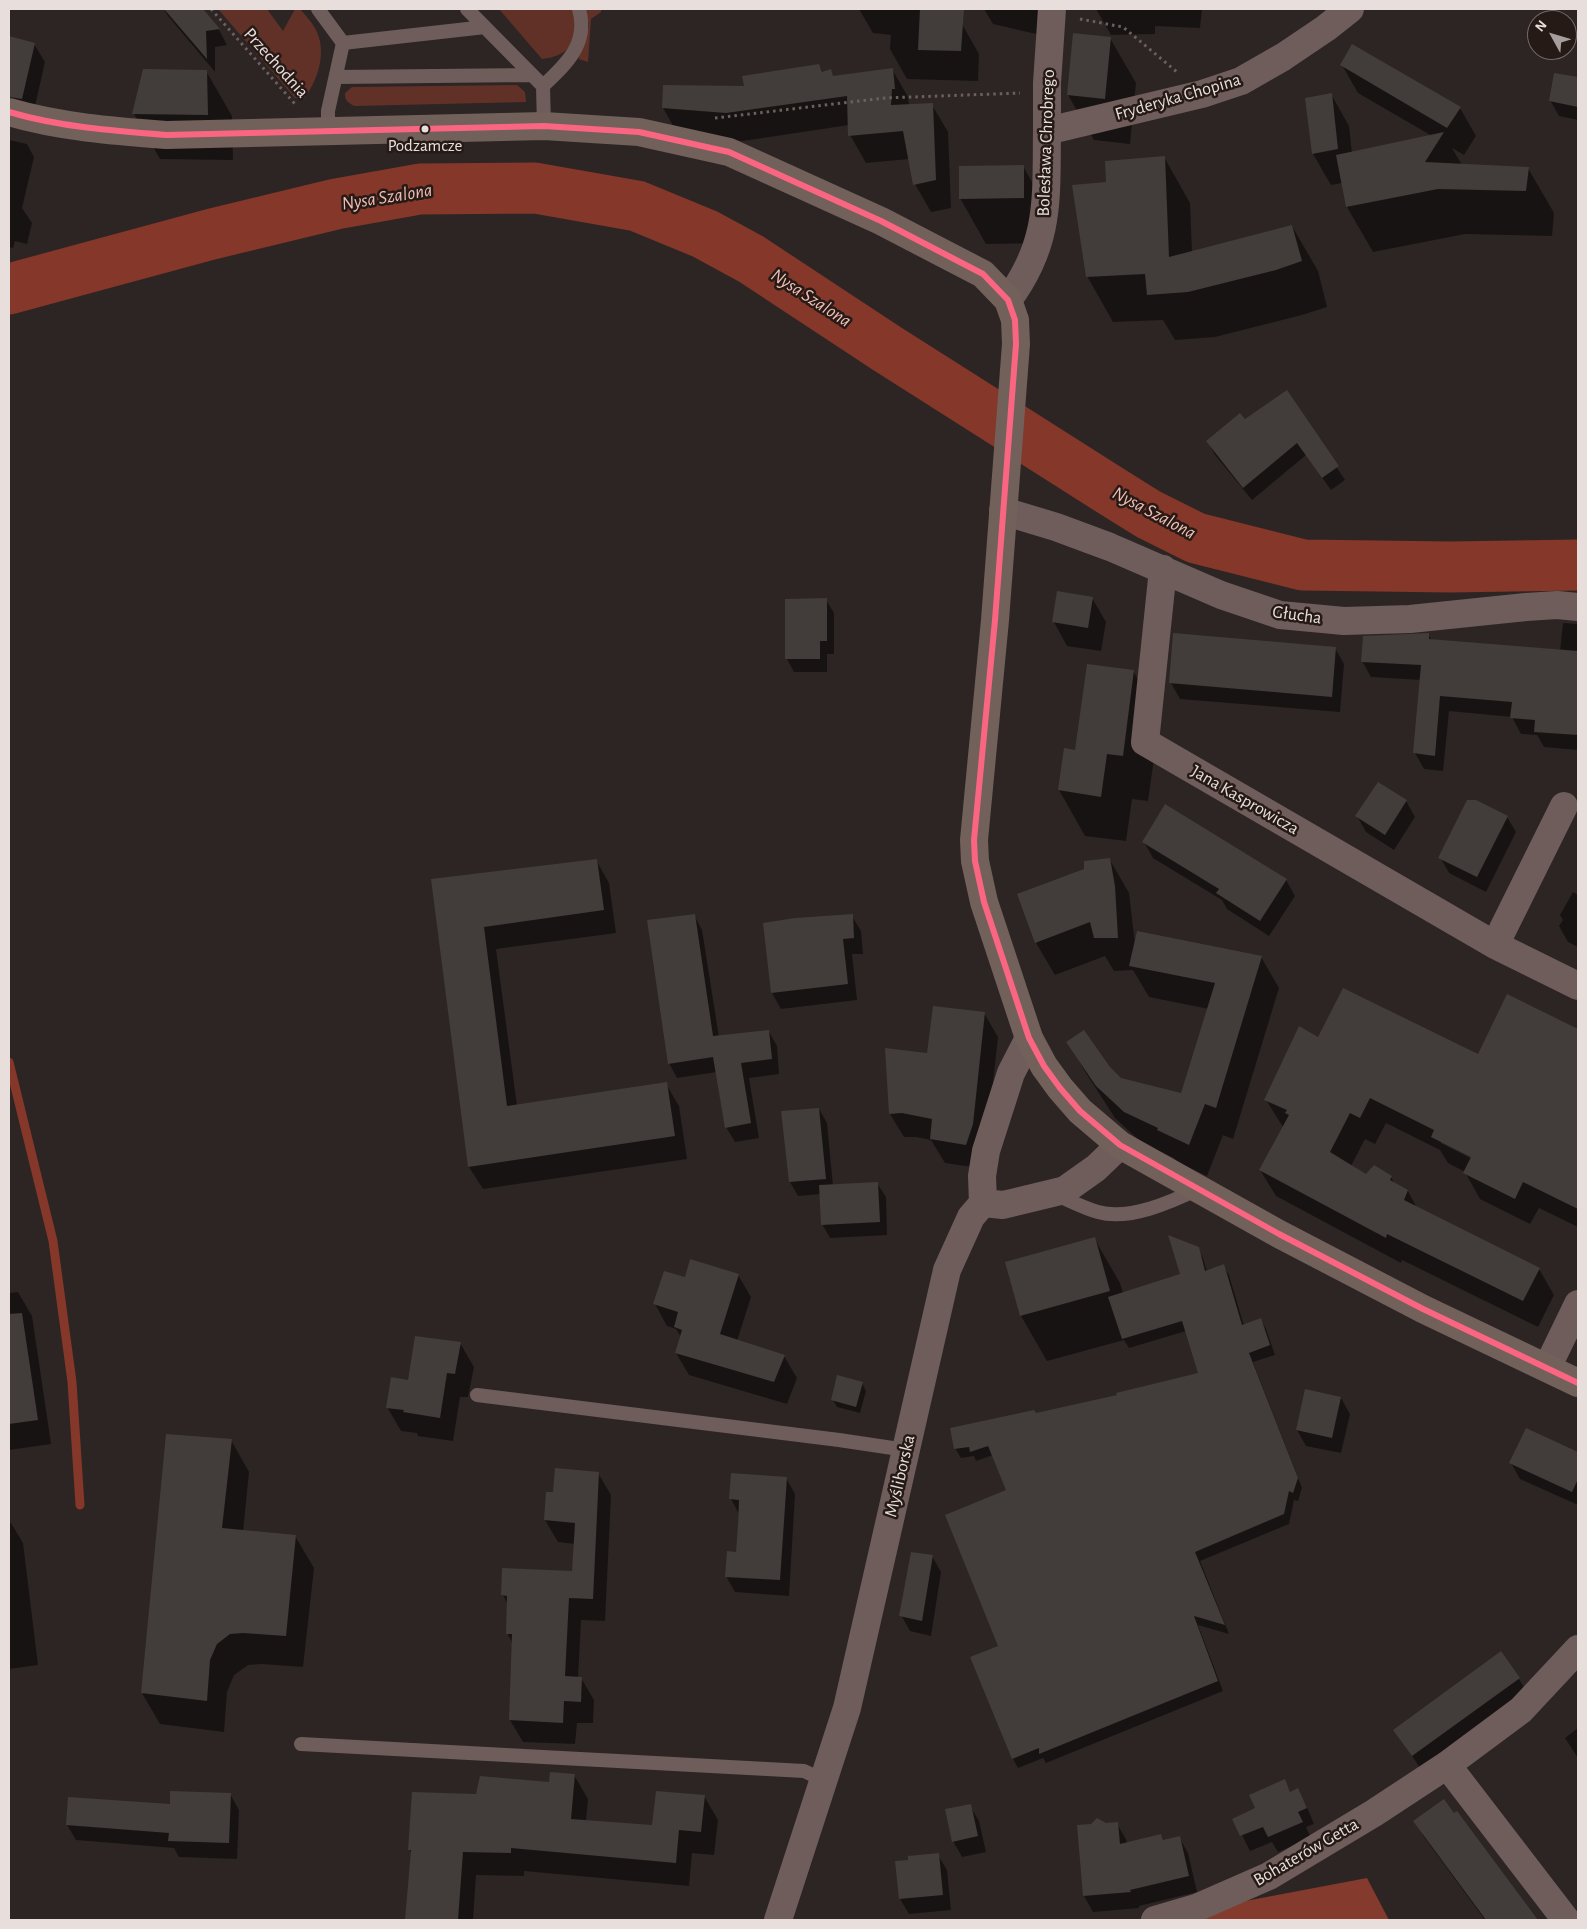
<!DOCTYPE html>
<meta charset="utf-8">
<style>
body{margin:0}
#map{position:relative;width:1587px;height:1929px;overflow:hidden;background:#2c2524;font-family:"Alegreya Sans",sans-serif}
canvas{display:block}
.frame{position:absolute;inset:0;border:10px solid #e8dfdd;pointer-events:none}
.north{position:absolute;left:1527px;top:10px;width:50px;height:50px;box-sizing:border-box;background:#261a17;border:1px solid #746966;border-radius:50%;rotate:309deg;font-size:14px;font-weight:700;line-height:20px;text-align:center;color:#e8dfdd}
.north::after{content:'';display:block;margin:auto;width:18px;height:22px;background:#a69e9c;clip-path:polygon(50% 0,100% 100%,50% 72%,0 100%)}
</style>
<div id="map">
<canvas width="1587" height="1929"></canvas>
<div class="frame"></div>
<div class="north">N</div>
</div>
<script>
const context = document.querySelector('canvas').getContext('2d');
context.lineJoin = 'round';
function fillPath(path, color) {
  context.fillStyle = color;
  context.fill(path, 'evenodd');
}
function stroke(path, color, width, dash) {
  context.strokeStyle = color;
  context.lineWidth = width;
  context.lineCap = dash ? 'butt' : 'round';
  context.setLineDash(dash || []);
  context.stroke(path);
}
function label(font, color, halo, rows, align = 'center') {
  context.font = font + ' "Alegreya Sans",sans-serif';
  context.lineWidth = 5;
  context.setLineDash([]);
  context.textBaseline = 'middle';
  context.strokeStyle = halo;
  context.fillStyle = color;
  for (const [text, x, y, turn = 0] of rows) {
    context.save();
    context.translate(x, y);
    context.rotate((+turn || 0) * Math.PI / 180);
    context.textAlign = isNaN(turn) ? turn : align;
    if (halo) context.strokeText(text, 0, 0);
    context.fillText(text, 0, 0);
    context.restore();
  }
}
const green = new Path2D(`
 M218 9H267L283 31 295 9H300C305 15 311 21 315 28 328 51 318 81 303 100L295 98Z
 M499 9H574C575 16 578 26 576 32 572 51 559 57 542 59Z
 M586 9H601V12L591 19 588 62 579 59V57L589 26Z
 M517 85 525 92 526 102 355 106C349 104 344 100 345 93L352 87Z`);
const forest = new Path2D(`
 M1367 1878 1389 1920H1145Z`);
const shadow = new Path2D(`
 M164 9H201L219 30 227 45 215 47V72L168 16Z
 M859 9H919L926 21 962 24 979 54 978 81 907 79 890 49 891 35 873 33Z
 M984 9H1051L1049 37 993 24Z
 M1096 9H1202L1200 28 1155 26V34L1111 35Z
 M9 38 34 44 45 62 35 106 9 100Z
 M1110 38 1136 83 1130 144 1094 140 1068 95Z
 M819 65 823 73 830 71 834 78 892 69 908 97 909 106 932 105 948 132 951 208 931 212 915 184 909 159 866 163 850 135 849 125 743 141 679 136 663 108 746 88Z
 M1342 65 1460 108 1476 136 1464 155 1452 148 1462 165 1528 168 1554 213 1552 236 1465 234 1373 252 1347 207 1342 183 1331 185 1313 154 1331 94 1349 126 1352 153 1432 136 1358 93Z
 M206 71 232 116 233 160 160 159 134 114Z
 M1555 75 1578 79V120L1559 116 1550 100Z
 M9 140 27 144 34 157 22 208 32 223 27 244 15 241 13 248 9 247Z
 M1164 157 1190 203 1192 252 1292 226 1318 271 1327 307 1302 315 1215 337 1175 340 1163 320 1113 322 1087 276 1107 183Z
 M1023 166 1049 212V243L986 244 960 198Z
 M1287 392 1345 480 1331 490 1306 455 1252 500 1215 455 1208 442 1244 421Z
 M1092 598 1106 622 1101 651 1067 646 1054 622Z
 M826 600 834 613V654H827V672H794L787 659Z
 M1563 623 1578 624V750L1544 747 1537 735 1521 734 1512 717 1449 711 1443 771 1424 769 1415 753 1421 680 1371 677 1362 661 1428 634 1432 641 1560 651Z
 M1175 635 1335 648 1344 664 1340 712 1180 699 1171 683Z
 M1133 671 1160 716 1148 801 1132 799 1126 841 1085 836 1059 790 1065 749 1076 751Z
 M1406 801 1415 817 1394 850 1366 832 1357 816Z
 M1507 817 1516 832 1486 892 1449 873 1440 857Z
 M1144 842 1286 880 1295 896 1269 936 1227 909 1222 900 1153 858Z
 M596 860 609 883 616 933 496 949 517 1106 666 1084 679 1106 687 1159 483 1189 469 1167 432 880Z
 M1110 860 1129 893 1135 944 1261 957 1279 988 1233 1139 1223 1135 1207 1176 1177 1162 1174 1158 1143 1144 1115 1118 1086 1073 1068 1042 1109 1067 1120 1079 1182 1095 1209 1009 1149 997 1133 970 1114 971 1105 956 1055 975 1036 943Z
 M1573 892 1578 895V947L1568 942 1559 926 1563 920 1560 915Z
 M694 915 702 930 719 1037 769 1032 777 1046 779 1074 749 1078 759 1138 735 1142 726 1127 717 1072 677 1078 669 1063Z
 M852 916 861 931 863 954H852L857 1000 781 1009 772 993 764 924Z
 M1507 996 1578 1030V1227L1539 1208 1530 1224 1480 1199 1465 1172 1448 1163 1440 1150 1386 1123 1375 1144 1365 1139 1351 1166 1366 1175 1391 1177 1395 1185 1408 1191 1417 1208 1539 1269 1554 1295 1538 1327 1402 1260 1401 1263 1276 1196 1260 1170 1283 1127 1266 1100 1318 1038 1479 1055ZM1441 1141 1477 1159 1476 1161 1441 1143Z
 M984 1013 998 1037 986 1148 979 1168 945 1163 931 1140 916 1137H904L890 1114 929 1055Z
 M819 1109 827 1123 833 1186 877 1183 886 1197 887 1235 830 1238 822 1224 821 1194 798 1196 790 1182Z
 M1094 1238 1120 1283 1123 1293 1182 1275 1198 1248 1203 1258 1207 1272 1223 1266 1229 1275 1244 1326 1261 1320 1266 1329 1275 1355 1253 1362 1302 1488 1298 1501 1294 1500 1289 1524 1200 1561 1229 1634 1198 1625 1223 1691 1046 1763 1043 1758 1018 1768 1013 1759 972 1658 1000 1646 1008 1491 993 1455 976 1461 974 1456 961 1458 955 1448 1036 1414 1119 1396 1200 1374 1186 1331 1129 1348 1124 1340 1047 1361 1021 1316Z
 M738 1275 751 1297 737 1341 784 1356 797 1378 787 1404 689 1375 676 1353 681 1337 676 1329 667 1326 655 1304 686 1279Z
 M18 1292 32 1316 51 1444 9 1450V1293Z
 M460 1343 474 1367 468 1397H460L453 1441 418 1436 417 1433 401 1431 387 1407 409 1382Z
 M862 1383 866 1391 860 1413 837 1407 833 1400Z
 M1341 1398 1350 1414 1341 1453 1306 1446 1297 1430Z
 M1526 1429 1578 1453V1505L1520 1479 1511 1463Z
 M231 1440 249 1472 243 1532 295 1536 314 1568 303 1667 262 1664 248 1665 234 1675 227 1692 224 1732 160 1724 142 1693Z
 M598 1473 611 1495 605 1621 581 1620 578 1678H581L594 1700 593 1723H577L575 1744 523 1742 510 1720 513 1644 507 1633 508 1605 503 1595 573 1572 575 1544 558 1542 545 1520 547 1493 555 1494Z
 M786 1478 795 1494 789 1596 735 1592 726 1576 737 1553 739 1514 731 1499Z
 M9 1523H11L23 1543 38 1665 9 1669Z
 M932 1556 941 1572 931 1636 910 1631 901 1615Z
 M1519 1679 1528 1694 1422 1771 1395 1730Z
 M1578 1728V1758L1565 1738Z
 M574 1775 588 1799 586 1821 654 1826 704 1796 718 1820 714 1855 692 1853 689 1886 524 1871V1876L476 1875 473 1920H407L412 1854 409 1849 477 1795 550 1783Z
 M1284 1781 1291 1793 1297 1790 1306 1805 1314 1824 1306 1827 1311 1838 1278 1852 1272 1842 1250 1851 1234 1819 1257 1809Z
 M230 1794 239 1810 237 1859 179 1857 174 1848 76 1840 67 1825Z
 M970 1806 979 1821 986 1852 962 1857 953 1841Z
 M1457 1813 1537 1920H1485L1424 1837 1415 1821 1454 1815Z
 M1117 1824 1126 1839 1127 1844 1161 1835 1164 1841 1179 1837 1188 1853 1197 1892 1139 1906V1908L1093 1912 1084 1896 1078 1826Z
 M938 1855 947 1870 951 1910 909 1914 900 1899Z`);
const stream = new Path2D(`
 M9 1062 53 1241 72 1382 80 1505`);
const river = new Path2D(`
 M9 289 212 234 336 204 420 189 535 188 637 206 705 234 751 259 886 348 1108 489 1148 514 1196 538 1303 565 1450 567 1578 565`);
const building = new Path2D(`
 M164 9H203L220 29 206 31 207 59Z
 M920 9H964L961 51 918 50Z
 M1073 33 1111 37 1105 99 1067 95Z
 M9 36 35 43 22 99 9 97Z
 M1352 44 1461 107 1447 128 1340 65Z
 M819 64 822 72 831 69 833 76 893 68 895 89H892L891 105 933 103 936 180 913 185 903 131 848 136 847 96 726 113 662 108 663 85 744 86 742 76Z
 M143 69 207 70 208 115 132 114Z
 M1554 73 1578 77V107L1549 101Z
 M1332 93 1338 149 1312 154 1305 98Z
 M1444 132 1425 162 1529 167 1526 191 1438 189 1346 207 1336 155Z
 M1165 156 1169 257 1292 225 1302 261 1276 270 1188 292 1147 295 1145 274 1086 277 1072 185 1106 182 1105 161Z
 M1024 165V198L959 199V166Z
 M1287 390 1339 466 1322 478 1297 443 1243 488 1206 441 1240 413 1245 419Z
 M1057 591 1093 597 1088 628 1052 622Z
 M827 598V641H820V659H785V599Z
 M1173 633 1336 647 1332 697 1169 683Z
 M1429 633V639L1578 651V735L1534 732 1535 720 1510 718 1512 702 1440 696 1435 756 1413 753 1421 665 1361 662 1363 636Z
 M1087 664 1134 670 1123 756 1107 754 1101 797 1058 790 1064 748 1075 750Z
 M1378 782 1407 800 1385 835 1355 816Z
 M1467 800H1476L1508 816 1477 877 1438 858Z
 M1165 804 1287 879 1260 921 1216 893 1219 889 1142 842Z
 M1110 858 1115 886 1118 938H1094L1090 922 1035 943 1017 894 1084 869V861Z
 M597 859 604 910 484 927 507 1106 667 1082 675 1136 468 1167 431 879Z
 M695 914 713 1036 769 1030 772 1059 741 1063 751 1123 725 1128 713 1057 668 1064 647 920Z
 M853 914 854 938 843 939 848 984 771 993 763 923 795 918Z
 M1137 931 1262 956 1216 1108 1205 1104 1189 1145 1157 1130 1158 1128 1124 1112 1096 1086 1066 1042 1084 1030 1110 1067 1121 1078 1181 1093 1215 983 1129 966Z
 M1343 988 1478 1054 1507 994 1578 1029V1209L1523 1182 1515 1199 1463 1173 1471 1157 1431 1137 1434 1130 1370 1098 1360 1118 1350 1113 1330 1152 1366 1174 1374 1165 1392 1176 1390 1180 1408 1190 1404 1200 1540 1268 1523 1301 1387 1234 1386 1238 1259 1170 1289 1115 1285 1113 1287 1110 1264 1100 1299 1026 1318 1037Z
 M933 1006 985 1012 973 1124 966 1145 930 1139 932 1119 902 1113 889 1114 885 1048 927 1053Z
 M819 1108 826 1179 789 1182 781 1111Z
 M878 1182 880 1222 821 1225 819 1185Z
 M1168 1235 1199 1247 1205 1271 1224 1264 1242 1325 1261 1318 1270 1345 1249 1353 1298 1478 1293 1493 1289 1491 1284 1514 1195 1552 1225 1625 1194 1616 1218 1681 1039 1754V1748L1012 1759 970 1657 998 1646 945 1515 1006 1490 988 1446 970 1452 969 1447 954 1449 950 1428 1034 1410 1036 1413 1117 1395 1116 1393 1198 1373 1182 1321 1122 1339 1108 1297 1180 1274Z
 M1095 1237 1110 1291 1020 1316 1005 1262Z
 M690 1259 739 1274 720 1334 785 1355 774 1382 675 1353 682 1330 674 1327 678 1312 653 1304 664 1271 685 1277Z
 M22 1313 38 1420 9 1424V1314Z
 M415 1336 461 1342 455 1374 447 1373 440 1418 403 1412 404 1410 386 1408 391 1377 408 1380Z
 M837 1375 863 1382 856 1407 831 1400Z
 M1305 1389 1341 1397 1332 1438 1296 1430Z
 M1526 1428 1578 1452V1479L1572 1492 1509 1463Z
 M166 1434 232 1439 222 1528 296 1535 286 1636 243 1633 230 1634 217 1644 210 1660 207 1701 141 1693Z
 M555 1468 599 1472 593 1599 569 1598 565 1676 582 1677 581 1702 564 1701 563 1723 509 1720 512 1634H506L507 1596 501 1595 502 1568 572 1571 575 1523 544 1520 546 1492H553Z
 M731 1473 787 1477 780 1580 725 1577 727 1551 736 1552 738 1525 739 1500 729 1499Z
 M911 1552 933 1555 922 1621 899 1616Z
 M1501 1651 1520 1678 1412 1756 1393 1730Z
 M550 1772 575 1774 571 1819 652 1825 656 1791 705 1795 701 1832 679 1830 676 1863 511 1848V1853L463 1852 458 1920H405L411 1850H408L412 1792 476 1794 480 1776 549 1782Z
 M1285 1779 1290 1792 1298 1788 1307 1808 1298 1812 1303 1822 1268 1837 1263 1827 1240 1836 1232 1819 1255 1808 1249 1795Z
 M170 1791 231 1793 229 1843 168 1841 169 1833 66 1825 68 1797 170 1804Z
 M1444 1799 1454 1813 1457 1811 1538 1920H1486L1413 1821Z
 M971 1804 978 1836 952 1842 945 1809Z
 M1097 1818 1106 1823 1118 1822 1120 1844 1161 1834 1163 1840 1180 1836 1189 1876 1130 1890 1131 1892 1083 1896 1077 1825 1091 1824Z
 M939 1853 943 1895 899 1899 895 1861 908 1860V1856Z`);
const path = new Path2D(`
 M211 9 295 104
 M1080 19 1123 27 1177 72
 M715 118 885 98 1020 93`);
const service = new Path2D(`
 M318 9 343 43 328 111V131
 M467 9 543 86 544 126
 M343 43 485 27
 M336 77 532 75
 M543 86C566 64 589 44 579 9
 M1054 1194C1069 1200 1083 1208 1098 1212 1129 1221 1171 1202 1198 1189
 M477 1395 839 1440 906 1450
 M301 1744 804 1771 823 1780`);
const minor = new Path2D(`
 M1047 131V83L1052 9
 M1003 511 1056 527 1110 547 1221 595 1280 615 1344 621 1410 619 1526 607 1557 605 1578 607
 M1163 569 1145 742 1495 945 1578 986
 M1495 945 1564 806
 M1547 1368 1578 1304
 M1447 1765 1566 1920
 M1155 1920 1196 1908 1269 1876 1374 1813 1447 1765 1521 1710 1578 1649`);
const tertiary = new Path2D(`
 M1008 300C1051 242 1046 198 1047 131L1202 94 1241 81 1283 57 1326 28 1350 9
 M983 1203 1003 1205 1065 1190 1096 1168 1120 1145
 M778 1920 847 1708 947 1270 971 1217 983 1203 982 1176 986 1151 1011 1073 1029 1038`);
const secondary = new Path2D(`
 M9 112C60 127 114 131 167 135L544 126 639 132 729 152 881 221 983 274 1008 300 1015 320 1016 344 995 620 974 840 975 861 984 902 1029 1038 1044 1066 1060 1088 1080 1111 1120 1145 1279 1234 1423 1309 1578 1383`);
const bus1 = new Path2D(`
 M9 112C60 127 114 131 167 135L544 126 639 132 729 152 881 221 983 274 1008 300 1015 320 1016 344 995 620 974 840 975 861 984 902 1029 1038 1044 1066 1060 1088 1080 1111 1120 1145 1279 1234 1423 1309 1578 1383`);
const markers = [
 [425,129,4.5,"#e8dfdd"]
];
const busNames = [
 ["Podzamcze",425,146]
];
const streetNames = [
 ["Przechodnia",276,63,48],
 ["Fryderyka Chopina",1178,97,-16],
 ["Bolesława Chrobrego",1046,143,-88],
 ["Głucha",1297,615,8],
 ["Jana Kasprowicza",1245,800,30],
 ["Myśliborska",900,1476,-77],
 ["Bohaterów Getta",1306,1852,-30]
];
const waterNames = [
 ["Nysa Szalona",387,197,-9],
 ["Nysa Szalona",811,298,33],
 ["Nysa Szalona",1154,513,28]
];
fillPath(green, '#613127');
fillPath(forest, '#843a2c');
fillPath(shadow, '#0007');
stroke(stream, '#853729', 9);
stroke(river, '#853729', 51);
fillPath(building, '#423c3b');
stroke(path, '#6b605d', 3, [2.5, 4]);
stroke(service, '#6e5d5a', 14);
stroke(minor, '#6e5d5a', 28);
stroke(tertiary, '#6e5d5a', 28);
stroke(secondary, '#72605b', 28);
stroke(bus1, '#fa6682', 6);
for (const [x, y, r, color] of markers) {
  const dot = new Path2D();
  dot.arc(x, y, r, 0, 2 * Math.PI);
  context.fillStyle = color;
  context.fill(dot);
  stroke(dot, '#261a17', 2);
}
label('17px', '#e8dfdd', '#261a17', busNames);
label('18px', '#e8dfdd', '#261a17', streetNames);
label('italic 19px', '#f0beb3', '#261a17', waterNames);
</script>
